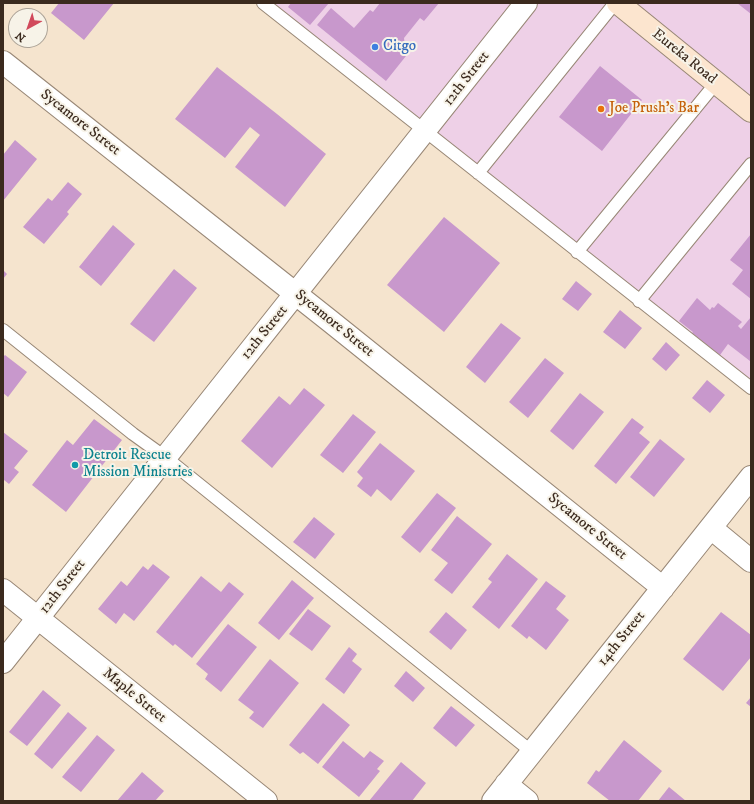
<!DOCTYPE html>
<style>
body{margin:0}
#map{position:relative;width:754px;height:804px;overflow:hidden;background:#f5e4ce;font-family:"IM FELL DW Pica",serif}
canvas{display:block}
.frame{position:absolute;inset:0;border:4px solid #3b2a1e;pointer-events:none}
.north{position:absolute;left:8px;top:8px;width:40px;height:40px;box-sizing:border-box;background:#f7f3e8;border:1px solid #aca397;border-radius:50%;rotate:220deg;font-size:11px;font-weight:700;line-height:16px;text-align:center;color:#3b2a1e}
.north::after{content:'';display:block;margin:auto;width:14px;height:18px;background:#d1495b;clip-path:polygon(50% 0,100% 100%,50% 72%,0 100%)}
</style>
<div id="map">
<canvas width="754" height="804"></canvas>
<div class="frame"></div>
<div class="north">N</div>
</div>
<script>
const context = document.querySelector('canvas').getContext('2d');
context.lineJoin = 'round';
function fillPath(path, color) {
  context.fillStyle = color;
  context.fill(path, 'evenodd');
}
function stroke(path, color, width, dash) {
  context.strokeStyle = color;
  context.lineWidth = width;
  context.lineCap = dash ? 'butt' : 'round';
  context.setLineDash(dash || []);
  context.stroke(path);
}
function label(font, color, halo, rows, align = 'center') {
  context.font = font + ' "IM FELL DW Pica",serif';
  context.lineWidth = 4;
  context.setLineDash([]);
  context.textBaseline = 'middle';
  context.strokeStyle = halo;
  context.fillStyle = color;
  for (const [text, x, y, turn = 0] of rows) {
    context.save();
    context.translate(x, y);
    context.rotate((+turn || 0) * Math.PI / 180);
    context.textAlign = isNaN(turn) ? turn : align;
    if (halo) context.strokeText(text, 0, 0);
    context.fillText(text, 0, 0);
    context.restore();
  }
}
const built = new Path2D(`
 M263 3H751V388Z`);
const building = new Path2D(`
 M59 3H114L84 40 51 13Z
 M291 3H329L310 25 288 7Z
 M380 3H439L424 21 420 18 404 38 406 56 386 81 317 25 331 8 354 28 370 10 373 12Z
 M737 3H751V14Z
 M600 66 642 100 602 151 559 117Z
 M217 67 277 114 326 154 285 207 235 167 260 135 250 127 225 158 175 119Z
 M15 140 37 159 3 201V155Z
 M68 182 82 194 67 212 69 214 44 244 23 227 48 198 52 201Z
 M444 217 500 263 444 332 387 285Z
 M113 225 135 244 101 286 79 267Z
 M751 234V299L732 284 743 270 730 260Z
 M174 269 197 288 154 342 130 324Z
 M3 270 7 274 3 279Z
 M576 281 592 294 578 311 562 299Z
 M697 298 710 310 712 307 714 308 718 303 742 322 738 326 741 329 751 317V360L750 361 728 344 720 355 692 333 693 332 679 321Z
 M620 310 642 328 625 349 603 332Z
 M501 323 521 338 485 383 466 367Z
 M666 342 680 355 666 371 652 359Z
 M5 355 27 372 8 397 3 393V357Z
 M545 358 564 373 528 418 509 402Z
 M707 380 725 395 710 413 692 398Z
 M304 388 325 405 272 468 241 441 279 396 290 405Z
 M580 393 604 412 573 450 550 431Z
 M353 414 376 432 343 473 320 455Z
 M632 418 644 427 639 433 650 442 616 484 594 466Z
 M94 419 122 440 66 512 32 485 67 440 73 445Z
 M3 432 28 451 14 468 19 472 9 484 4 480 3 482Z
 M660 439 685 459 654 497 630 477Z
 M380 443 415 471 391 501 377 489 371 497 357 486 363 478 357 472Z
 M437 493 456 508 420 553 401 537Z
 M457 516 492 544 452 594 434 580 448 563 431 550Z
 M314 517 335 534 315 559 293 542Z
 M507 554 538 579 499 629 472 607 492 582 488 579Z
 M153 564 170 577 134 621 124 613 116 624 98 609 121 581 127 586 143 566 148 570Z
 M201 576 221 592 229 582 244 594 192 658 175 644 173 646 156 632Z
 M292 580 314 598 279 640 258 623Z
 M546 581 566 596 556 609 569 620 546 650 529 636 527 639 511 626Z
 M308 609 331 626 312 651 289 634Z
 M446 612 467 630 451 650 429 632Z
 M721 612 751 635V657L723 691 683 659Z
 M228 624 257 647 221 692 205 679 208 674 196 664Z
 M349 647 357 654 352 661 362 669 344 694 325 679Z
 M270 659 299 683 263 728 249 718 254 712 238 700Z
 M406 671 425 688 413 702 394 686Z
 M43 690 61 705 27 746 9 732Z
 M751 697V707L746 703Z
 M323 703 350 725 318 764 303 752 300 754 289 745Z
 M451 706 475 725 456 747 433 728Z
 M68 712 87 728 52 769 34 754Z
 M97 735 115 750 81 792 62 777Z
 M624 740 662 771 638 801H610L587 783 596 770 599 772Z
 M343 741 364 758 370 751 384 761 377 769 380 771 359 797 322 767Z
 M401 762 426 783 412 801H369Z
 M142 772 164 791 155 801H117Z
 M669 787 686 801H658Z`);
const lane = new Path2D(`
 M263 3 751 388
 M478 173 615 3
 M577 252 716 83
 M639 301 751 164
 M3 330 133 434 165 457 532 752`);
const street = new Path2D(`
 M3 62 330 321 663 588
 M711 528 751 561
 M3 590 266 801
 M3 662 526 3
 M506 784 527 801
 M493 801 751 477`);
const secondary = new Path2D(`
 M618 3 751 111`);
const markers = [
 [375,47,4,"#3f7fe0"],
 [601,109,4,"#e8710a"],
 [75,465,4,"#0f9aa8"]
];
const shopNames = [
 ["Citgo",383,47]
];
const streetNames = [
 ["Eureka Road",684,57,39],
 ["12th Street",467,79,-52],
 ["Sycamore Street",80,123,38],
 ["Sycamore Street",334,324,39],
 ["12th Street",265,333,-51],
 ["Sycamore Street",587,527,39],
 ["12th Street",63,587,-52],
 ["14th Street",622,639,-51],
 ["Maple Street",134,696,39]
];
const foodNames = [
 ["Joe Prush's Bar",609,109]
];
const cultureNames = [
 ["Detroit Rescue",83,456],
 ["Mission Ministries",83,473]
];
fillPath(built, '#eed0e7');
fillPath(building, '#c898cc');
stroke(lane, '#988776', 14);
stroke(street, '#988776', 24);
stroke(secondary, '#988776', 24);
stroke(lane, '#fff', 12);
stroke(street, '#fff', 22);
stroke(secondary, '#fce5cf', 22);
for (const [x, y, r, color] of markers) {
  const dot = new Path2D();
  dot.arc(x, y, r, 0, 2 * Math.PI);
  context.fillStyle = color;
  context.fill(dot);
  stroke(dot, '#f7f3e8', 1.5);
}
label('15px', '#366cbe', '#f7f3e8', shopNames, 'left');
label('15px', '#3b2a1e', '#f7f3e8', streetNames);
label('15px', '#c56008', '#f7f3e8', foodNames, 'left');
label('15px', '#0d838f', '#f7f3e8', cultureNames, 'left');
</script>
